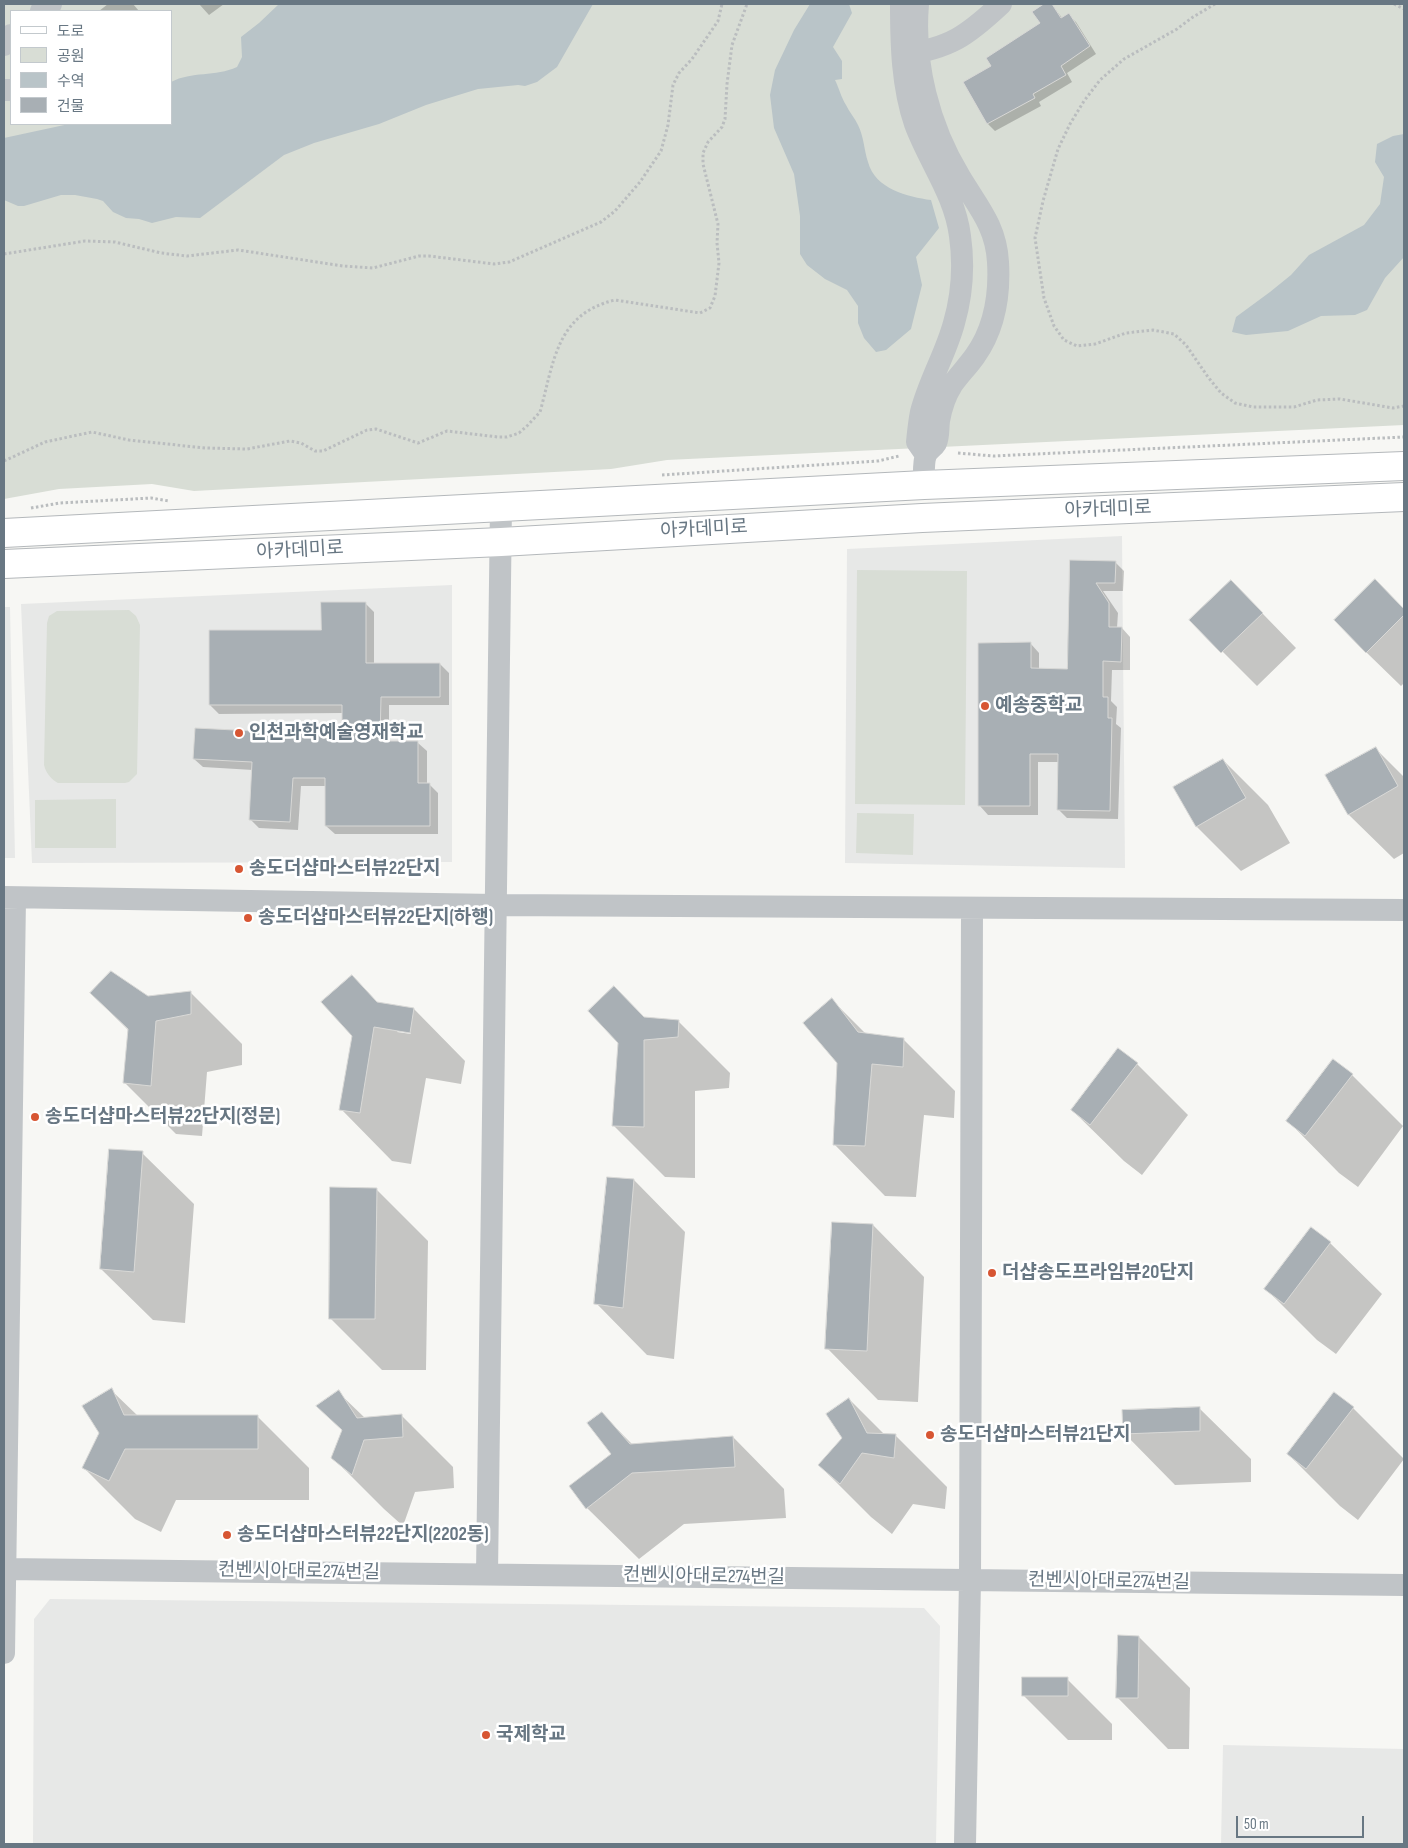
<!DOCTYPE html>
<meta charset="utf-8">
<style>
body{margin:0}
#map{position:relative;width:1408px;height:1848px;overflow:hidden;background:#f7f7f4;font-family:"Sofia Sans Condensed","Noto Sans KR",sans-serif}
canvas{display:block}
.frame{position:absolute;inset:0;border:5px solid #687783;pointer-events:none}
.legend{position:absolute;left:10px;top:10px;width:162px;height:115px;box-sizing:border-box;background:#fff;border:1px solid #c3c9cd;margin:0;padding:6px 9px;list-style:none;font-size:15px;color:#687783}
.legend li{display:flex;align-items:center;gap:10px;height:25px}
.legend b{width:25px;border:1px solid #c3c9cd}
.scale{position:absolute;left:1236px;top:1816px;width:128px;height:22px;box-sizing:border-box;border:2px solid #687783;border-top:0;padding-left:6px;font-size:15px;line-height:18px;white-space:nowrap;color:#687783;-webkit-text-stroke:4px #fff;paint-order:stroke}
</style>
<div id="map">
<canvas width="1408" height="1848"></canvas>
<div class="frame"></div>
<ul class="legend">
<li><b style="height:6px;background:#fff"></b>도로</li>
<li><b style="height:14px;background:#d8ddd5"></b>공원</li>
<li><b style="height:14px;background:#b9c4c8"></b>수역</li>
<li><b style="height:14px;background:#a8afb4"></b>건물</li>
</ul>
<div class="scale">50 m</div>
</div>
<script>
const context = document.querySelector('canvas').getContext('2d');
context.lineJoin = 'round';
function fillPath(path, color) {
  context.fillStyle = color;
  context.fill(path, 'evenodd');
}
function stroke(path, color, width, dash) {
  context.strokeStyle = color;
  context.lineWidth = width;
  context.lineCap = dash ? 'butt' : 'round';
  context.setLineDash(dash || []);
  context.stroke(path);
}
function label(font, color, halo, rows, align = 'center') {
  context.font = font + ' "Sofia Sans Condensed","Noto Sans KR",sans-serif';
  context.lineWidth = 5;
  context.setLineDash([]);
  context.textBaseline = 'middle';
  context.strokeStyle = halo;
  context.fillStyle = color;
  for (const [text, x, y, turn = 0] of rows) {
    context.save();
    context.translate(x, y);
    context.rotate((+turn || 0) * Math.PI / 180);
    context.textAlign = isNaN(turn) ? turn : align;
    if (halo) context.strokeText(text, 0, 0);
    context.fillText(text, 0, 0);
    context.restore();
  }
}
const built = new Path2D(`
 M1122 536 1125 868 845 863 847 549Z
 M452 585V862L32 863 21 604Z
 M4 607H10L15 858H4Z
 M50 1599 924 1608 940 1626 936 1844H33L34 1619Z
 M1223 1745 1404 1749V1844H1221Z`);
const green = new Path2D(`
 M4 4H1404V425L667 460 611 469 194 491 152 484 59 489 4 499ZM11 11H171V124H11Z
 M857 570 967 571 965 805 855 804Z
 M129 610 136 616 140 625 137 774 129 782 125 783H58C51 779 46 773 44 765L47 623 49 616 57 611Z
 M116 799V848H35V800Z
 M857 813 914 814 913 855 856 853Z`);
const water = new Path2D(`
 M279 4H593L557 67 537 82 525 86 518 85 478 89 426 105 379 124 314 143 284 155 200 218 176 217 152 223 139 219 126 218 113 212 103 201 97 199 75 195H61L24 206H18L4 200V138L69 124H171V82C192 71 215 77 237 67L242 57 241 37 259 23Z
 M810 4H849L852 13 833 47 842 61V79L835 80C839 88 841 97 846 105 849 112 855 118 858 125 864 137 864 150 868 162 875 189 908 197 931 200L939 228 916 257 922 285 911 329 886 350 876 352 864 338 858 323V306L847 290 825 279 807 265 800 254V216L794 174 774 128 770 95 775 70 794 30Z
 M1404 134V257L1385 278 1367 310 1355 315 1321 316 1288 331 1246 335 1232 332 1236 317 1270 292 1291 275 1309 255 1364 225 1380 204 1384 177 1375 162 1377 144 1393 136Z`);
const shadow = new Path2D(`
 M108 4H133L139 11H99Z
 M199 4H224L209 15Z
 M1047 4H1051L1063 19 1068 15 1076 22 1096 54 1067 73 1072 82 1039 102 1041 106 995 131 988 124 965 83 993 67 1042 24 1034 12Z
 M1071 561 1115 562 1124 571 1123 591H1103L1118 613 1117 628H1122L1130 637V670H1112L1111 701 1117 707 1116 724 1121 728 1118 819 1067 818 1058 809 1059 762H1038V815H988L980 806 1031 644 1039 653V670L1068 671Z
 M1231 581 1296 648 1257 686 1191 620Z
 M1375 581 1404 610V683L1401 686 1366 652Z
 M365 603 374 612V664H440L449 673V705H389V743H418L427 751V784H429L438 793V834H335L326 826 327 786H301L298 830 259 828 250 819 253 770 203 767 194 759 313 736 343 734V713L219 714 210 705Z
 M1375 748 1404 777V853L1394 859 1349 815 1327 776Z
 M1223 760 1268 805 1290 843 1241 871 1197 827Z
 M352 976 379 1004 414 1009 465 1061 461 1084 426 1078 411 1164 392 1161 341 1109 353 1035ZM399 1030 408 1031 411 1034 397 1032Z
 M92 993 148 998 191 993 242 1044V1065L207 1072 202 1136 176 1134 125 1083 129 1031Z
 M832 1000 867 1035 903 1039 955 1091 954 1118 924 1115 916 1197 885 1196 834 1144 838 1063Z
 M645 1019 678 1021 730 1073 729 1088 695 1091V1178L665 1177 613 1125Z
 M1137 1064 1188 1115 1142 1175 1124 1161 1072 1110Z
 M1352 1075 1403 1126 1358 1187 1339 1173 1288 1121Z
 M142 1153 194 1204 185 1323 153 1320 101 1269Z
 M609 1178 634 1180 685 1232 674 1359 647 1355 596 1303Z
 M376 1189 428 1241 426 1370H382L330 1318Z
 M873 1225 924 1277 918 1402 878 1400 827 1348Z
 M1330 1243 1382 1294 1336 1354 1317 1340 1266 1289Z
 M111 1390 138 1416H257L309 1468V1500H176L161 1532 135 1519 84 1468 100 1433Z
 M338 1392 365 1418 401 1415 453 1467 454 1488 415 1492 403 1526 384 1509 333 1458 343 1431Z
 M849 1399 885 1435H895L947 1487 945 1509 913 1504 892 1534 871 1517 819 1465 844 1438Z
 M1199 1408 1251 1459V1482L1175 1485 1124 1433Z
 M1353 1408 1404 1459 1358 1520 1340 1506 1288 1454Z
 M602 1414 633 1445 733 1437 784 1489 786 1518 684 1524 639 1559 587 1508 613 1455Z
 M1139 1637 1190 1688 1189 1749H1168L1117 1697Z
 M1067 1679 1112 1724V1740H1068L1023 1695Z`);
const building = new Path2D(`
 M1044 4H1052L1061 18 1069 13 1090 46 1061 66 1066 75 1033 94 1035 98 987 124 963 82 991 66 986 58 1040 23 1032 12Z
 M1070 560 1116 561 1115 583H1096L1109 603V627H1122L1121 662 1103 661V697H1108V718H1112L1110 811 1057 810 1058 754H1030V806H978V643L1031 642V668L1067 669Z
 M1375 579 1404 609V615L1366 653 1334 620Z
 M1231 580 1263 613 1221 653 1189 620Z
 M321 602H366V663H440V697H381L380 741H418V783H430V826H325V778H293L290 822 249 820 252 762 193 759 195 728 313 734 342 733V705H209V630H321Z
 M1376 747 1398 786 1348 815 1325 775Z
 M1223 759 1246 798 1196 827 1173 787Z
 M111 971 148 996 191 991V1014L156 1021 151 1086 123 1083 128 1029 90 993Z
 M352 975 377 1002 414 1008 410 1033 374 1027 360 1113 339 1110 352 1036 321 1002Z
 M614 986 644 1017 679 1020 678 1037 644 1040V1127L612 1126 618 1043 588 1011Z
 M832 998 858 1032 904 1038 903 1067 872 1064 865 1146 833 1145 837 1063 803 1023Z
 M1118 1048 1138 1063 1090 1125 1071 1110Z
 M1333 1059 1353 1074 1305 1136 1286 1121Z
 M109 1149 143 1151 134 1272 100 1269Z
 M607 1177 634 1179 623 1308 594 1304Z
 M330 1187 377 1188 375 1319H329Z
 M832 1222 873 1224 867 1351 825 1349Z
 M1311 1227 1331 1242 1284 1304 1264 1289Z
 M112 1388 124 1415H258V1449H125L109 1481 82 1468 99 1433 82 1406Z
 M339 1390 357 1418 402 1414 403 1437 364 1440 352 1475 331 1458 342 1430 316 1406Z
 M1334 1392 1354 1407 1306 1469 1287 1454Z
 M849 1398 867 1433 896 1434 894 1458 862 1453 840 1484 818 1465 842 1438 826 1414Z
 M1200 1407V1431L1123 1434 1122 1410Z
 M602 1412 630 1444 733 1436 735 1467 632 1473 586 1509 569 1486 611 1454 587 1423Z
 M1118 1635 1139 1636 1138 1698H1116Z
 M1022 1677H1068V1696H1022Z`);
const path = new Path2D(`
 M1215 4 1193 17 1177 29 1124 59 1100 80 1084 101 1070 124 1058 149 1043 201 1035 238 1044 298 1054 326 1064 340 1077 346 1095 344 1126 333 1153 330 1174 334 1186 345 1208 377 1221 393 1235 403 1253 407H1294L1317 400 1340 399 1393 408 1404 406
 M1394 4 1404 9
 M4 254 85 241 115 242 161 253 187 256 238 250 343 266 373 268 419 256H429L494 264 509 262 601 222 615 211 640 182 661 151 668 125 673 85 679 73 692 59 718 21 722 4
 M958 453 993 456 1404 437
 M4 461 45 442 92 432 129 440 205 448 247 449 290 441 301 443 315 451H323L367 430 376 429 418 443 447 431 498 437H507L519 433 528 425 540 412C554 362 556 314 615 300L700 313 710 308 715 296 719 263 717 243 718 224 703 164V153L708 142 722 127 725 119 727 84 732 45 747 4
 M662 475 878 461 899 456
 M31 508 60 503 151 498 169 501`);
const minor = new Path2D(`
 M901 4C901 44 902 86 915 124 929 162 955 195 960 236 964 264 962 295 954 323 946 353 929 381 921 412 919 422 918 432 917 442L926 455
 M918 4C913 64 929 126 960 177 978 207 996 226 998 262 1000 296 995 328 975 356 968 366 959 375 952 385 945 396 941 409 939 421 938 428 939 437 936 443 933 448 928 450 926 455 923 462 924 476 924 485
 M41 11 51 4
 M4 45 11 35
 M903 55C950 48 967 36 1001 4
 M4 90H11
 M4 897 496 905 1404 910
 M4 1569 1404 1585
 M487 1574 501 506
 M4 1653 15 898
 M965 1844 970 1580 972 908`);
const major = new Path2D(`
 M4 533 924 485 1404 466
 M4 564 501 542 922 518 1404 497`);
const markers = [
 [985,706,5,"#d75633"],
 [239,733,5,"#d75633"],
 [239,869,5,"#d75633"],
 [248,918,5,"#d75633"],
 [35,1117,5,"#d75633"],
 [992,1273,5,"#d75633"],
 [930,1435,5,"#d75633"],
 [227,1535,5,"#d75633"],
 [486,1735,5,"#d75633"]
];
const streetNames = [
 ["아카데미로",1108,510,-2],
 ["아카데미로",704,530,-3],
 ["아카데미로",300,551,-3],
 ["컨벤시아대로274번길",299,1572,1],
 ["컨벤시아대로274번길",704,1577,1],
 ["컨벤시아대로274번길",1109,1582,1]
];
const poiNames = [
 ["예송중학교",995,706],
 ["인천과학예술영재학교",249,733],
 ["송도더샵마스터뷰22단지",249,869],
 ["송도더샵마스터뷰22단지(하행)",258,918],
 ["송도더샵마스터뷰22단지(정문)",45,1117],
 ["더샵송도프라임뷰20단지",1002,1273],
 ["송도더샵마스터뷰21단지",940,1435],
 ["송도더샵마스터뷰22단지(2202동)",237,1535],
 ["국제학교",496,1735]
];
fillPath(built, '#e7e8e7');
fillPath(green, '#d8ddd5');
fillPath(water, '#b9c4c8');
fillPath(shadow, '#0003');
fillPath(building, '#a8afb4');
stroke(building, '#d8d8d6', 1);
stroke(major, '#b4b8bb', 30);
stroke(path, '#babdbf', 3, [2.5, 2.5]);
stroke(minor, '#c0c4c7', 22);
stroke(major, '#fff', 28);
for (const [x, y, r, color] of markers) {
  const dot = new Path2D();
  dot.arc(x, y, r, 0, 2 * Math.PI);
  context.fillStyle = color;
  context.fill(dot);
  stroke(dot, '#fff', 2);
}
label('19px', '#687783', '#fff', streetNames);
label('bold 19px', '#687783', '#fff', poiNames, 'left');
</script>
